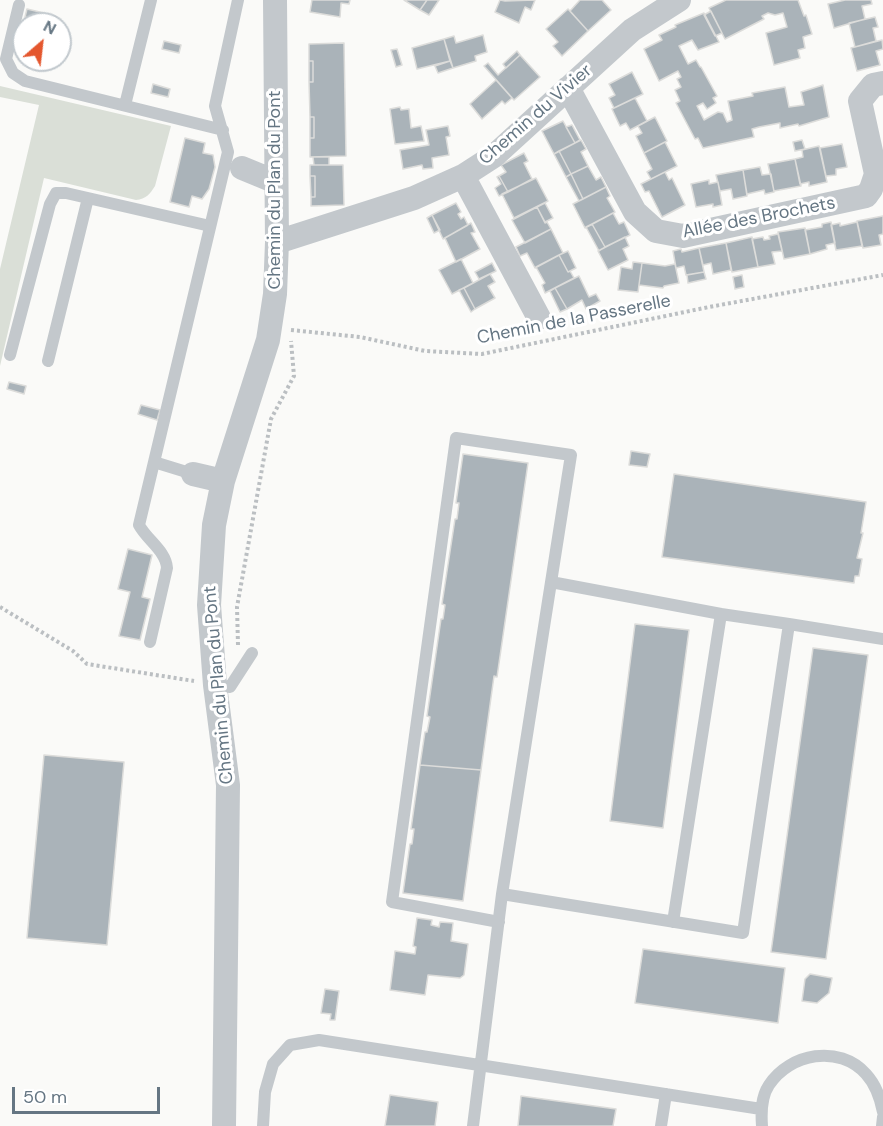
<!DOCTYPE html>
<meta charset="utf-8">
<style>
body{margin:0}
#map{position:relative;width:883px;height:1126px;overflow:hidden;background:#fafaf8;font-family:"DM Sans",sans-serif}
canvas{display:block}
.north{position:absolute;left:12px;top:12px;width:60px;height:60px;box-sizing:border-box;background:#fff;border:2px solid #c1c8cd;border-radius:50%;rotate:28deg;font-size:16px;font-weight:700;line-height:24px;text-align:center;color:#657683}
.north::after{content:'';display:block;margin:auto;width:21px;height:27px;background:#e4572e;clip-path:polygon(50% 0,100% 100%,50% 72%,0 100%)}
.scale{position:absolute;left:12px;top:1087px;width:148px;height:27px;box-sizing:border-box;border:3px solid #657683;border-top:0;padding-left:8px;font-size:18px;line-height:21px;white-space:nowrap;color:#657683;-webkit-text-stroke:4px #fff;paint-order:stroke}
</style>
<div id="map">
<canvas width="883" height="1126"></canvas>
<div class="north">N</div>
<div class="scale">50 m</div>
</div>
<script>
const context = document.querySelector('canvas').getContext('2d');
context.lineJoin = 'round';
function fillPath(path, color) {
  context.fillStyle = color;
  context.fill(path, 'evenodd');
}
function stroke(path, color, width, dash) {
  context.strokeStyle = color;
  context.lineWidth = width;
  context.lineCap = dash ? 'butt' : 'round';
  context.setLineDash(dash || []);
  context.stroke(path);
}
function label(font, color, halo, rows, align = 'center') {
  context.font = font + ' "DM Sans",sans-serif';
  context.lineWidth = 6;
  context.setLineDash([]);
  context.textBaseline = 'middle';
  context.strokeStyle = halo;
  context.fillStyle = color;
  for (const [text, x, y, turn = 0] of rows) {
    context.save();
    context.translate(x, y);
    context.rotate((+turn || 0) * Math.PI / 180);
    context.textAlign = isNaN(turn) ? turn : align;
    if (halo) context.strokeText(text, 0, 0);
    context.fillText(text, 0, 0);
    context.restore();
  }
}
const green = new Path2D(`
 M0 86 171 126 155 186C150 194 146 199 136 200L44 178 0 366V269L39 105 0 97Z`);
const building = new Path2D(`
 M312 0H350L349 4 341 3 340 17 310 12Z
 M404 0H427L420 10Z
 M427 0H439L429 15 420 10Z
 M500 0 505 1 535 0 531 10 525 7 519 23 495 12Z
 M580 0H602L611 10 588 31 570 11Z
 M726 0H798L804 16 806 15 812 34 803 37 805 48 798 50 800 58 774 65 766 33 787 27 783 13 775 15 768 13 762 16 764 19 725 39 709 8Z
 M845 0H871L872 4 862 6 865 19 834 28 828 4Z
 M27 9 44 13 42 21 25 17Z
 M568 9 588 31 562 56 553 46 558 42 546 29Z
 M711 11 722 33 715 36 704 15Z
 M704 13 719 42 698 50 692 40 679 46 688 64 696 60 700 67H701L717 96 713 98 716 103 707 109 703 103 697 106 704 120 718 112 723 113 727 122 732 120 728 101 753 96 752 93 785 87 789 107 804 105 801 92 823 85 829 117 799 126 798 124 780 128V123L759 127 752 129 754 137 703 148 698 138 695 139 676 103 680 101 675 90 681 87 677 79 681 77 678 71 659 81 644 49 662 40 659 35 676 27 675 25Z
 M875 17 878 27 873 28 876 41 855 47 849 23Z
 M483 35 487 52 475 56 476 61 453 68 444 39 454 36 456 43Z
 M444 39 450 61 417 69 412 48Z
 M882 40 883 49 876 51 880 65 857 71 851 48Z
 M164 41 181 45 179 53 162 49Z
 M344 43 346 156 310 157V138H314V117H310L309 82H313V61H309V44Z
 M397 49 402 65 396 67 391 50Z
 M517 51 520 55 506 68 503 64Z
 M520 55 540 77 514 100 484 66 488 63 498 75Z
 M309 61H313V82H309Z
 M450 61 453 68 438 73 435 66Z
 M632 72 643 94 614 108 609 98 615 95 609 84Z
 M496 80 512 98 505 104 502 101 482 119 470 104Z
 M153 84 170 89 168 97 151 93Z
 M635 98 647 121 630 130 626 123 620 126 612 109Z
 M400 107 401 110 409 109 411 128 421 126 424 141 395 144 390 109Z
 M310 117H314V138H310Z
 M655 117 667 141 644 153 636 136 642 133 638 126Z
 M563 121 575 143 554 154 542 131Z
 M572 125 580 140 575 143 566 127Z
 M448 126 450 136 446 137 449 155 432 158 433 168 423 169 422 165 403 169 400 150 429 145 426 130Z
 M185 138 205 143 203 153 213 155 215 167 209 189 202 199 192 196 189 207 170 202Z
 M581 140 586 149 581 152 588 166 571 174 559 151Z
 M802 140 805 149 795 151 793 142Z
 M665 142 677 166 651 179 647 172 652 169 644 153Z
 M842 144 847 167 836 169V175L826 176 820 148Z
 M819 146 827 182 809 186V182L800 184 795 159 803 157 802 150Z
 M559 151 571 174 566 177 554 154Z
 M524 153 528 161 524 163 532 179 508 192 499 176 506 172 501 165Z
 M313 157H329V165H314Z
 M795 159 801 186 774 191 768 164Z
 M310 165H343L344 205 311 206V197H315V176H310Z
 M588 166 596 180 601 177 606 187 583 199 571 174Z
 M760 167 762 175 771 174 774 192 765 194 764 190 747 194 743 170Z
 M743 170 747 196 733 199 731 189 720 191 716 175Z
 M665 172 669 180 672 178 685 205 662 217 649 191 645 192 641 184Z
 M571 174 583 199 579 201 566 177Z
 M310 176H315V197H311Z
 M499 176 508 192 499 196 495 188 501 184 497 177Z
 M536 178 548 201 514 218 502 194Z
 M709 180V184L718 182 722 205 713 207V204L696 207 691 184Z
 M606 187 610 196 607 198 615 212 585 228 573 204Z
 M456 203 461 212 458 214 461 219 464 217 468 225 443 239 432 215Z
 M545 203 553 218 545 222 537 207Z
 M537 207 545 223 547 222 551 229 525 243 512 220Z
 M613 213 619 224 624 222 630 235 605 247 592 224Z
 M432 215 440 230 434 233 427 218Z
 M883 216V234L879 235 881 245 863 248 857 221Z
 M831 222 835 243 826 245 827 249 810 254 805 230 822 227V224Z
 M857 222 862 246 836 250 831 225 840 223V226Z
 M471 223 475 232 471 233 480 249 456 262 445 238Z
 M592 224 605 247 599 251 586 227Z
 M805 228 810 254 784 259 778 232Z
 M551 229 563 253 535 268 527 253 520 256 516 247Z
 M778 234 782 251 772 252 775 264 758 267 752 239 763 237 764 240 770 239 769 236Z
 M625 237 629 246 623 249 628 260 608 270 598 251Z
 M752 237 758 267 732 272 726 243Z
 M726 243 731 270 713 274 711 263 703 265 699 248Z
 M699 248 704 272 686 275 684 266 676 268 673 251 681 249 682 252Z
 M568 251 576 268 568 272 559 255Z
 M559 255 568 272 570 271 574 278 545 293 542 285 545 283 536 267Z
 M461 259 473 283 452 294 439 270Z
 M633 262 642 263 638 292 618 290 621 267 632 269Z
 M492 263 496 271 479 279 475 272Z
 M642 263 665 266 675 264 679 283 664 286 663 288 639 285Z
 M704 272 706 279 688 283 687 275Z
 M490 274 495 282 488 286 495 298 475 309 464 288Z
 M742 275 744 287 735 289 733 277Z
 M579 276 589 297 596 294 600 301 586 309 582 300 567 309 555 288Z
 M464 288 475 309 471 312 459 290Z
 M555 288 567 309 560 312 550 291Z
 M9 382 26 386 24 394 7 389Z
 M141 405 160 410 157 420 138 414Z
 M631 451 650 454 647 467 629 465Z
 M463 454 528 463 497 677 494 676 481 770 420 765 425 732H427L430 717 427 716 441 619H443L445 605 442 604 455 519H457L459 503H456Z
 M674 474 866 502 861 533H863L857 558 862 559 859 576H855L854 583 662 557Z
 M128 549 152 555 142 597 150 599 140 640 119 636 130 592 118 589Z
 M635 624 689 630 663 828 610 821Z
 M813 648 868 655 826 959 771 952Z
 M44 755 124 762 107 945 27 938Z
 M420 765 481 770 463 901 403 893 410 844H412L414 829H411Z
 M417 918 432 920 431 925 439 927 440 922 453 923 451 941 468 944 464 975 460 978 428 975 425 995 390 990 395 951 415 954 416 947 413 946Z
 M643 949 785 968 778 1023 635 1003Z
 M810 974 832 978 829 993 817 1003 802 1001 805 979Z
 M325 989 339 991 335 1020H330L331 1014 321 1013Z
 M390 1095 438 1102 435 1126H385Z
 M521 1096 616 1109 613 1126H518Z`);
const path = new Path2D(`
 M291 330 360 337 425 351 482 354 709 307 883 275
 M0 607 73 651 87 664 194 681
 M238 645 237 607 271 419 294 376 291 341`);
const lane = new Path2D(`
 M19 5 6 59 13 73 25 81 223 130
 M125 105 151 0
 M10 355 50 204 56 193H66L210 226
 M48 361 88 198
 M154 462 193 474
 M551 582 721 614
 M789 624 883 639
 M150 642 167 568C166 551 147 540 139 525L228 152 215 106 238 0
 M215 685 230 687 252 653
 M499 922 392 902 456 438 571 455 502 894
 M263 1126 265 1092 273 1064 290 1045 319 1040 761 1109
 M473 1126 502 894 743 933 789 624 721 614 673 922
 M661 1126 666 1094
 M762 1126C761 1112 761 1097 769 1085 790 1053 839 1044 866 1074 876 1085 880 1097 883 1112
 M882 1126 883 1117`);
const street = new Path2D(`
 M568 88 635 212 656 231 683 236 866 196 871 189 876 174 860 101 873 85 883 83
 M242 168 276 182
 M463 176 539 318
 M277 242 414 198 463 176 494 156 632 30 679 0
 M193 474 223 481
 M224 1126 228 785 215 685 209 605 214 525 223 481 268 340 275 294 277 242 275 0`);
const streetNames = [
 ["Chemin du Vivier",536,115,-41],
 ["Chemin du Plan du Pont",275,190,-90],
 ["Allée des Brochets",759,218,-11],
 ["Chemin de la Passerelle",574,320,-11],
 ["Chemin du Plan du Pont",219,685,-95]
];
fillPath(green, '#dadfd7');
fillPath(building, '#aab3b9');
stroke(building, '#dcdcda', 1.5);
stroke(path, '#bbbfc2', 4, [3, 3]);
stroke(lane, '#c3c8cc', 12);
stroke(street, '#c3c8cc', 24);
label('18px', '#657683', '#fff', streetNames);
</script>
